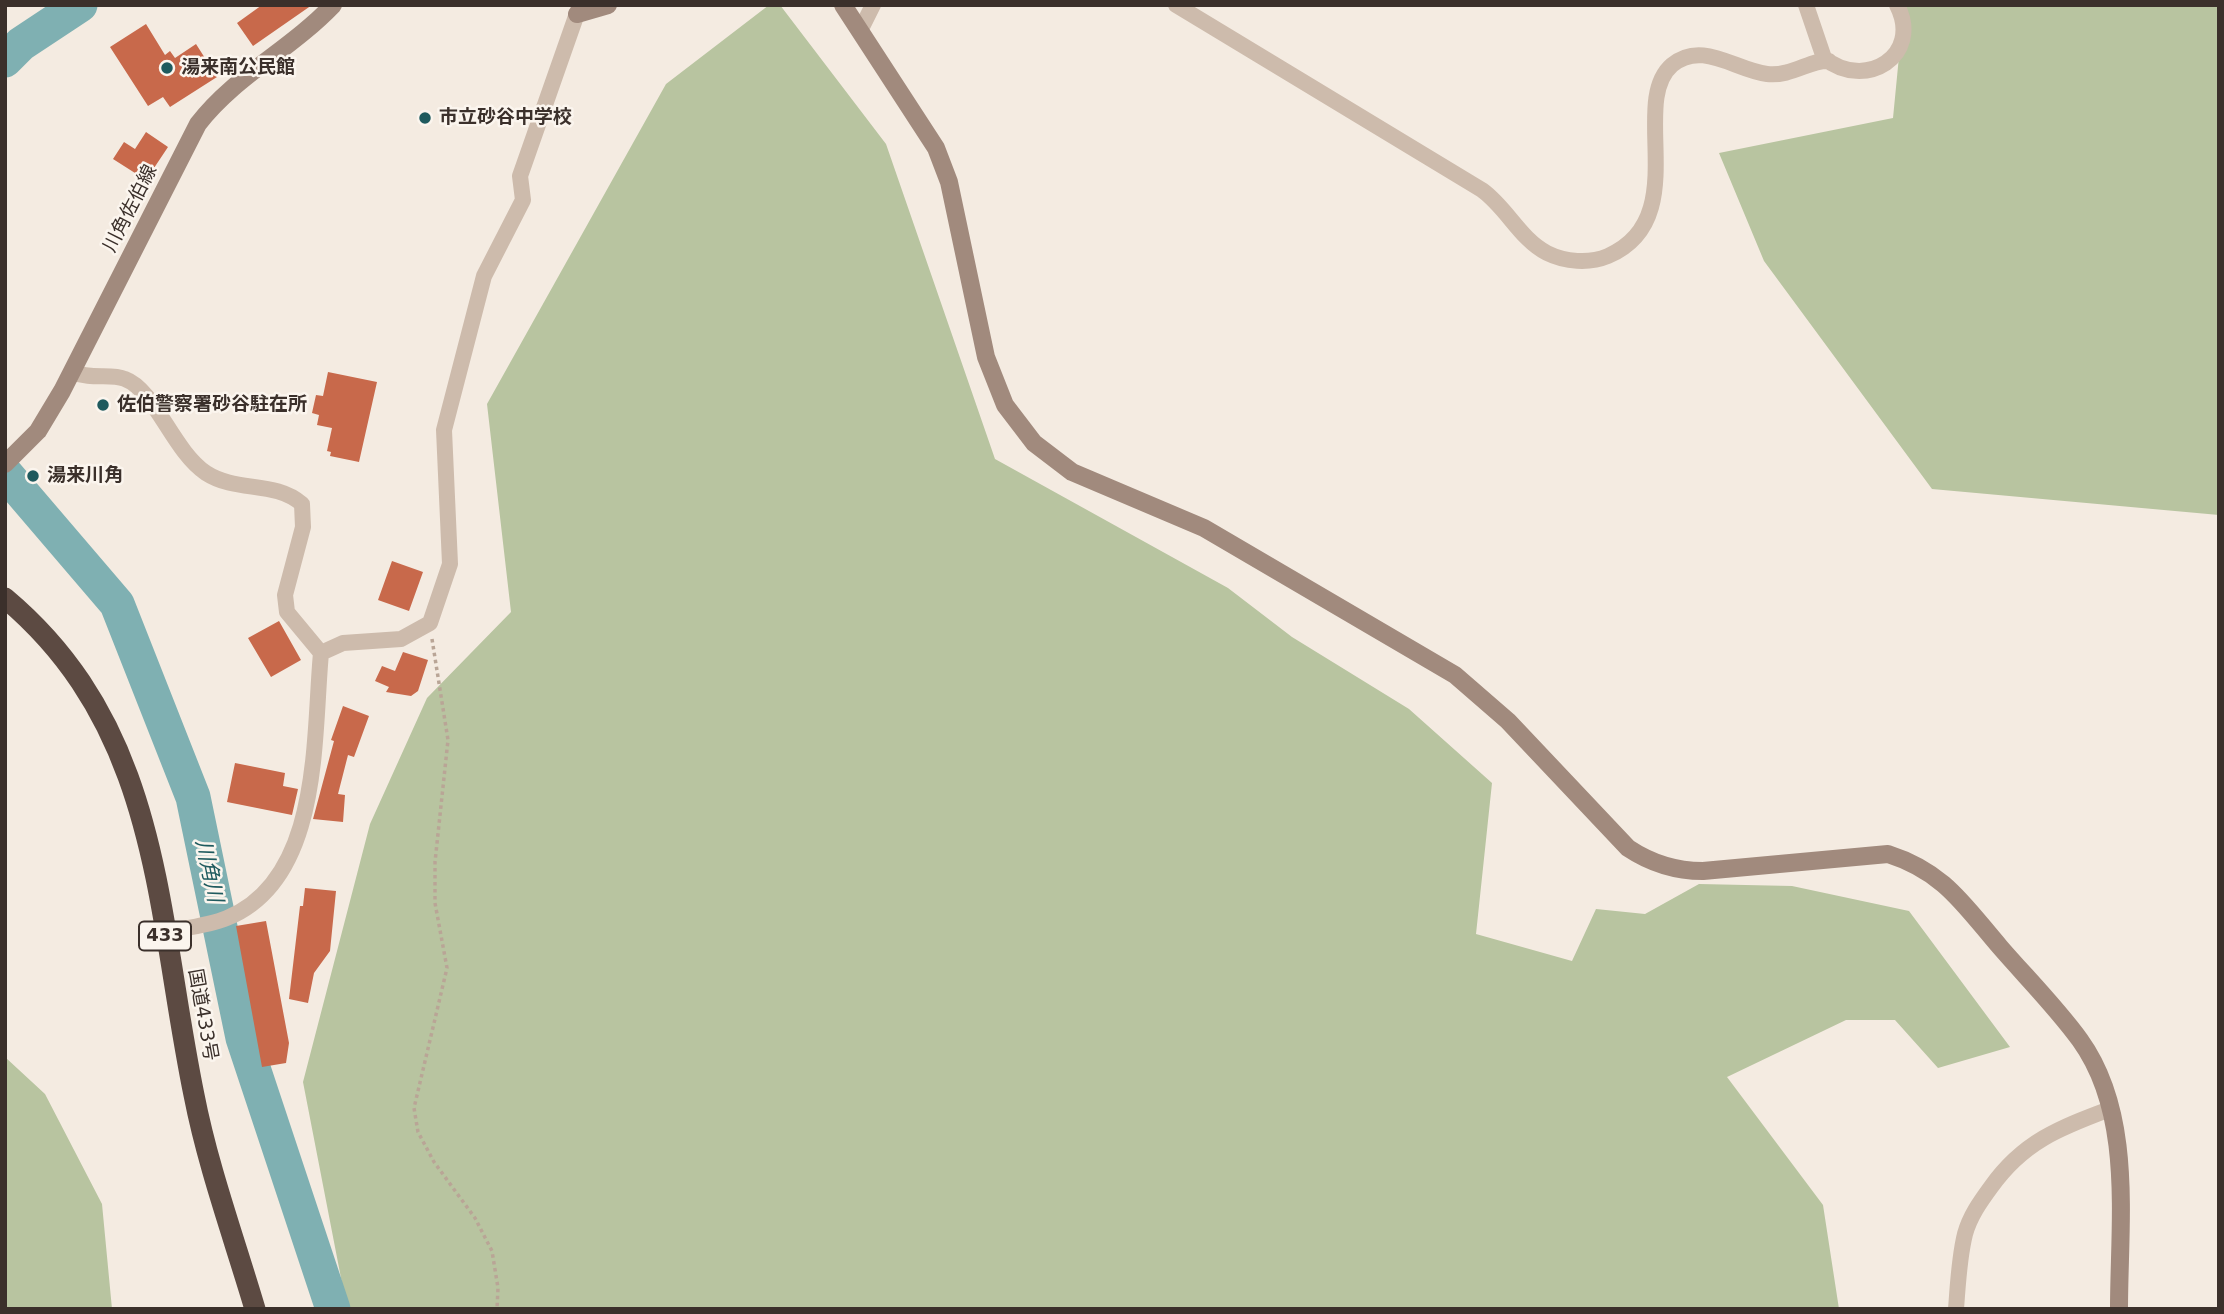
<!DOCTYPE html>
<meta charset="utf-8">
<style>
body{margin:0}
#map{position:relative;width:2224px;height:1314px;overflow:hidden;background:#f4ebe1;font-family:"DejaVu Sans",sans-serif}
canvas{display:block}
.frame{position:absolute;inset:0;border:7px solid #3b302b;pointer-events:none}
</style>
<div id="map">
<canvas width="2224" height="1314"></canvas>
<div class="frame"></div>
</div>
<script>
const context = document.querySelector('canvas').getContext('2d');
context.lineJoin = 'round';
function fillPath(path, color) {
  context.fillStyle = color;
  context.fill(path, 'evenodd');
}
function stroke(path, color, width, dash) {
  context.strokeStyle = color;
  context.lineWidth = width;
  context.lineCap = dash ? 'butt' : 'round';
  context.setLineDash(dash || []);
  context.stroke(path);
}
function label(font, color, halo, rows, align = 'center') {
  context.font = font + ' "DejaVu Sans","Noto Sans JP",sans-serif';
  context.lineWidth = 5;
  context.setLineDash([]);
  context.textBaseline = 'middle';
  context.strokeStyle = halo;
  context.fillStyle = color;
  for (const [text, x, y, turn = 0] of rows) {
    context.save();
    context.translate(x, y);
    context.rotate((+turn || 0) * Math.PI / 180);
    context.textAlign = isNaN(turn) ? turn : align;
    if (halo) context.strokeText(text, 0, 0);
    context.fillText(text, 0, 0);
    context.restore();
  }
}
const green = new Path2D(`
 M769 5H780L886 144 995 459 1228 588 1292 637 1409 709 1492 783 1476 934 1572 961 1596 909 1645 914 1699 884 1792 886 1909 911 2010 1047 1938 1068 1895 1020H1846L1727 1077 1823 1205 1839 1309H347L303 1082 370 824 427 698 511 612 487 404 666 84Z
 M1904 5H2219V515L1932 489 1764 261 1719 153 1893 118Z
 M5 1057 45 1094 102 1204 112 1309H5Z`);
const river = new Path2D(`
 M5 60 21 44 80 5
 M5 473 117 604 193 797 243 1038 333 1309`);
const building = new Path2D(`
 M262 5H312L253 46 237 23Z
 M146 24 165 55 170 51 175 58 196 44 217 77 170 107 163 97 148 106 110 47Z
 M146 132 168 147 146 180 113 159 124 142 135 149Z
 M328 372 377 382 359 462 330 456 331 452 327 451 332 428 317 425 319 415 312 413 316 395 323 396Z
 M392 561 423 572 409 611 378 600Z
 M279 621 301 660 271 677 248 638Z
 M403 652 428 660 418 691 411 696 386 692 389 687 375 681 382 666 395 671Z
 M343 706 369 716 354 757 348 755 338 794 345 795 343 822 313 819 334 741 331 740Z
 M235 763 285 773 283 786 298 789 292 815 227 802Z
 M305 888 336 891 330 951 314 973 308 1003 289 999 300 906H303Z
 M266 921 289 1043 286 1063 262 1067 236 926Z`);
const path = new Path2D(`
 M432 639 448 740 435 862V903L447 968 414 1108 418 1132 434 1162 475 1218 492 1251 498 1288 497 1309`);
const street = new Path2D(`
 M1176 5 1482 190C1507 208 1520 239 1547 253 1565 262 1589 264 1608 256 1694 219 1628 103 1672 65 1702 40 1735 70 1767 74 1791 77 1812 59 1829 61
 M1806 5 1824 58C1865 91 1923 56 1897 5
 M860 31 873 5
 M72 372C92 380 111 373 125 379 155 390 173 451 206 473 237 493 274 480 302 504L303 527 285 595 287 612 321 653
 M164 932C184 928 208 926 227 918 322 879 313 738 321 653L343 643 401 639 430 623 450 564 444 430 484 276 523 200 520 176 580 5
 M1956 1309C1958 1284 1959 1258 1965 1234 1970 1216 1980 1202 1991 1187 2023 1142 2059 1128 2110 1109`);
const secondary = new Path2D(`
 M843 5 936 148 949 182 986 357 1005 405 1034 443 1072 472 1204 528 1455 675 1508 721 1628 848C1652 864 1675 871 1703 871L1888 854C1944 872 1963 904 2000 947 2026 977 2056 1007 2080 1040 2134 1115 2119 1222 2119 1309
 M577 14 608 5
 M5 464 38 431 62 391 198 124C235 76 290 50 333 5`);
const highway = new Path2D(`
 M5 598C161 729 156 910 194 1095 208 1167 234 1238 255 1309`);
const markers = [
 [167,68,7,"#1f5a5e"],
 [425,118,7,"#1f5a5e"],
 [103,405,7,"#1f5a5e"],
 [33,476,7,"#1f5a5e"]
];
const shields = [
 [165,936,52]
];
const shieldNames = [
 ["433",165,936]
];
const poiNames = [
 ["湯来南公民館",181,68],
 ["市立砂谷中学校",439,118],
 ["佐伯警察署砂谷駐在所",117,405],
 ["湯来川角",47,476]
];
const streetNames = [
 ["川角佐伯線",131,209,-63],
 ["国道433号",202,1015,80]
];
const waterNames = [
 ["川角川",208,871,78]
];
fillPath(green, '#b8c4a0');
stroke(river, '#7fb0b2', 35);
fillPath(building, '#c8694b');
stroke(path, '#b9a596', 3.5, [3.5, 3.5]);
stroke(street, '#cdbbac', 16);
stroke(secondary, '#a18a7d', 18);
stroke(highway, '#5c4a42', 21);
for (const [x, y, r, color] of markers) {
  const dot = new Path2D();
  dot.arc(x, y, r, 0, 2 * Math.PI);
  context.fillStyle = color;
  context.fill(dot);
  stroke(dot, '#fbf5ee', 2.5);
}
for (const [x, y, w] of shields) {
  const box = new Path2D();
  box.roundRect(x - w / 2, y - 14.5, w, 29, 5);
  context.fillStyle = '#fbf5ee';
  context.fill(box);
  stroke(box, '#3b302b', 2);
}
label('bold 18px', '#3b302b', null, shieldNames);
label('bold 19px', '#3b302b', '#fbf5ee', poiNames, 'left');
label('19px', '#3b302b', '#fbf5ee', streetNames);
label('italic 21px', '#1f5a5e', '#fbf5ee', waterNames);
</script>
